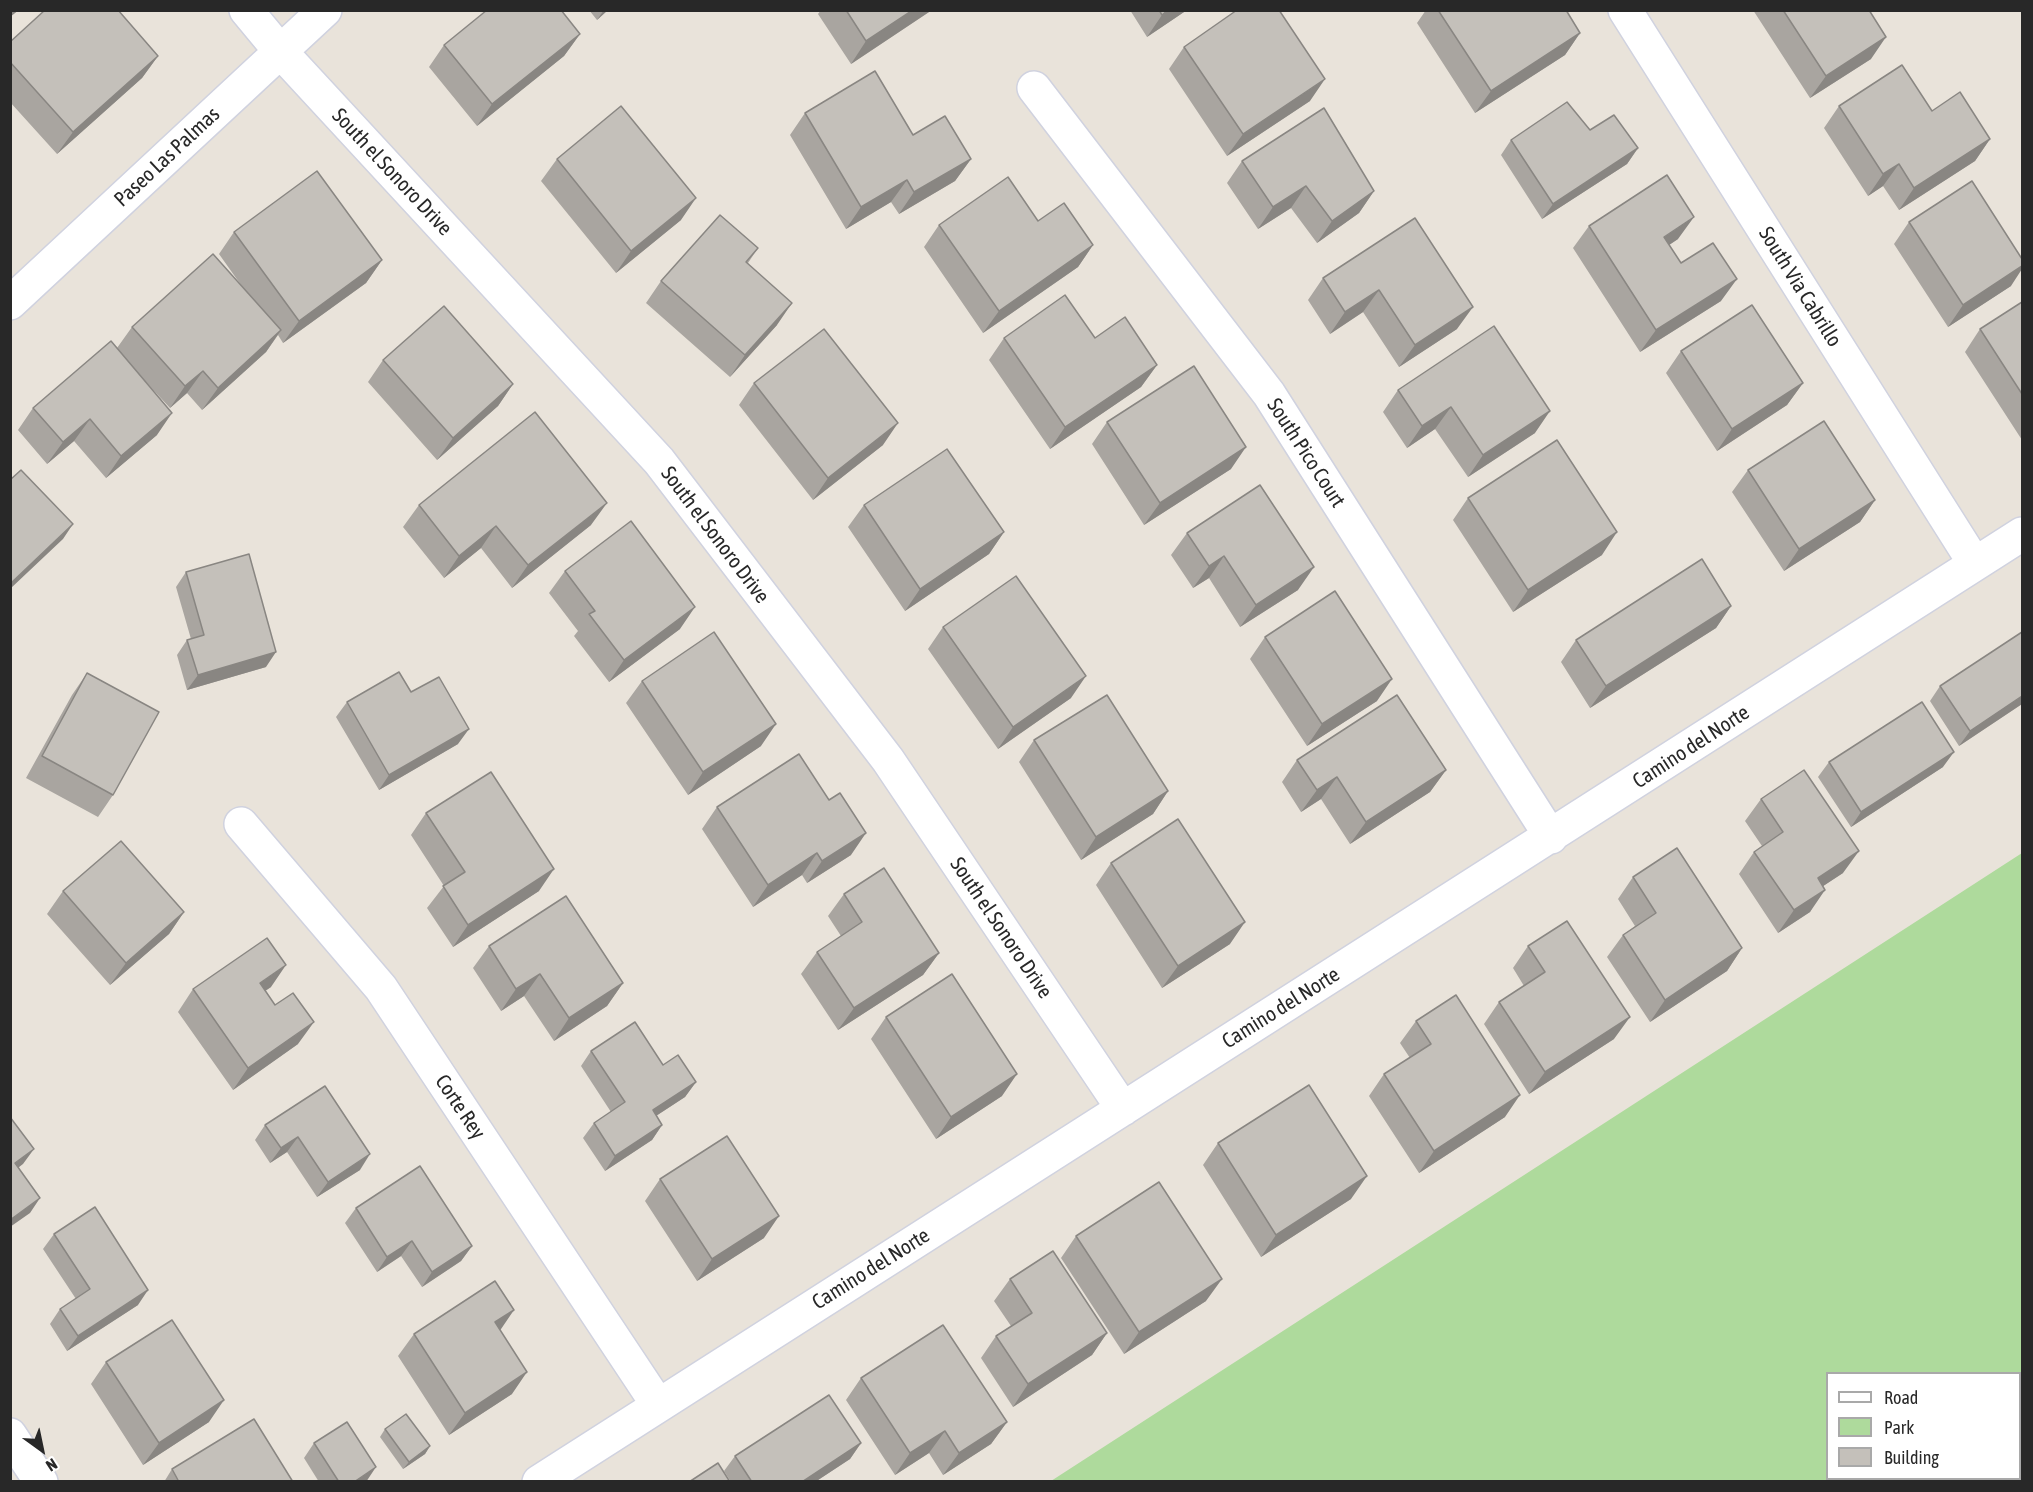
<!DOCTYPE html>
<style>
body{margin:0}
#map{position:relative;width:2033px;height:1492px;overflow:hidden;background:#e9e3da;font-family:"Asap Condensed",sans-serif}
canvas{display:block}
.frame{position:absolute;inset:0;border:12px solid #282828;pointer-events:none}
.legend{position:absolute;left:1826px;top:1372px;width:195px;height:108px;box-sizing:border-box;background:#fff;border:2px solid #a9a9a9;margin:0;padding:8px 10px;list-style:none;font-size:18px;color:#282828}
.legend li{display:flex;align-items:center;gap:12px;height:30px}
.legend b{width:30px;border:2px solid #a9a9a9}
.north{position:absolute;left:12px;top:1420px;width:60px;height:60px;-webkit-text-stroke:4px #fff;paint-order:stroke;rotate:147deg;font-size:16px;font-weight:700;line-height:24px;text-align:center;color:#282828}
.north::after{content:'';display:block;margin:auto;width:21px;height:27px;background:#282828;clip-path:polygon(50% 0,100% 100%,50% 72%,0 100%)}
</style>
<div id="map">
<canvas width="2033" height="1492"></canvas>
<div class="frame"></div>
<ul class="legend">
<li><b style="height:8px;background:#fff"></b>Road</li>
<li><b style="height:16px;background:#aeda9c"></b>Park</li>
<li><b style="height:16px;background:#c4c0ba"></b>Building</li>
</ul>
<div class="north">N</div>
</div>
<script>
const context = document.querySelector('canvas').getContext('2d');
context.lineJoin = 'round';
function fillPath(path, color) {
  context.fillStyle = color;
  context.fill(path, 'evenodd');
}
function stroke(path, color, width, dash) {
  context.strokeStyle = color;
  context.lineWidth = width;
  context.lineCap = dash ? 'butt' : 'round';
  context.setLineDash(dash || []);
  context.stroke(path);
}
function label(font, color, halo, rows, align = 'center') {
  context.font = font + ' "Asap Condensed",sans-serif';
  context.lineWidth = 6;
  context.setLineDash([]);
  context.textBaseline = 'middle';
  context.strokeStyle = halo;
  context.fillStyle = color;
  for (const [text, x, y, turn = 0] of rows) {
    context.save();
    context.translate(x, y);
    context.rotate((+turn || 0) * Math.PI / 180);
    context.textAlign = isNaN(turn) ? turn : align;
    if (halo) context.strokeText(text, 0, 0);
    context.fillText(text, 0, 0);
    context.restore();
  }
}
const green = new Path2D(`
 M2022 853V1481H1051ZM1828 1374H2020V1478H1828Z`);
const minor = new Path2D(`
 M246 10 280 51 659 461 888 760 1123 1109
 M1625 10 1975 564
 M1034 88 1269 394 1551 837
 M10 303 325 10
 M241 824 381 988 658 1405
 M10 1435 41 1482
 M539 1482 2022 534`);
const wall = new Path2D(`
 M589 10H608L597 20Z
 M821 10H932L851 64 818 14Z
 M1130 10H1187L1147 37Z
 M1426 10H1566L1580 33 1565 55 1475 113 1417 23Z
 M1753 10H1869L1871 59 1810 98Z
 M580 34 564 56 477 126 429 67 444 45Z
 M10 42 158 56 142 78 57 154 10 102Z
 M1184 47 1310 101 1227 156 1169 69Z
 M1839 106 1932 111 1990 139 1975 161 1899 210 1883 186 1868 196 1824 128Z
 M805 113 913 135 971 159 955 181 899 214 891 202 846 229 790 135Z
 M1590 130 1638 148 1627 164 1542 219 1501 155 1511 140Z
 M557 159 681 220 616 273 541 181Z
 M1242 161 1374 191 1359 213 1317 243 1291 208 1258 229 1227 183Z
 M1415 218 1457 329 1399 367 1363 312 1330 334 1308 300 1323 278Z
 M1038 221 1093 245 1078 267 983 333 924 247 939 225Z
 M1909 222 2011 286 1948 327 1894 244Z
 M1589 226 1678 239 1669 245 1681 263 1721 301 1640 352 1573 248Z
 M234 232 382 260 366 283 283 343 278 335 266 352 202 410 187 393 170 408 145 381 157 435 106 478 74 441 47 464 18 430 33 408 117 348 132 327 246 292 219 254Z
 M758 248 748 263 777 325 730 377 646 303 661 281Z
 M2022 302V440L1965 352 1980 329Z
 M1004 338H1095L1157 365 1141 387 1050 449 989 360Z
 M1681 351 1803 383 1787 405 1717 451 1666 373Z
 M383 360 513 384 498 406 437 460 368 382Z
 M754 383 883 445 813 500 739 405Z
 M1398 390 1535 433 1468 477 1435 429 1407 448 1383 412Z
 M1107 422 1231 469 1144 525 1092 444Z
 M1748 470 1875 500 1860 522 1784 571 1732 492Z
 M1468 498 1602 555 1513 612 1453 520Z
 M419 505 591 525 512 588 481 548 444 578 403 527Z
 M864 505 1004 532 989 554 905 611 848 527Z
 M1187 533 1298 590 1240 627 1209 578 1193 588 1171 555Z
 M565 571 680 629 609 682 574 636 578 631 549 593Z
 M186 572 266 667 187 690 177 655 187 640 191 639 176 587Z
 M1731 606 1716 628 1590 708 1561 662 1576 640Z
 M943 627 1071 698 998 749 928 649Z
 M1265 637 1377 701 1307 746 1250 659Z
 M87 673 113 795 98 817 26 778 72 695Z
 M642 681 761 746 688 795 626 703Z
 M1940 686 2022 704 1959 746 1930 701Z
 M411 692 458 744 379 790 336 717 347 702Z
 M1034 740 1168 791 1153 814 1081 860 1019 762Z
 M1297 760 1446 770 1430 792 1350 844 1321 799 1301 812 1282 782Z
 M1829 762 1943 767 1851 827 1818 777Z
 M1761 799 1843 873 1823 886 1810 912 1778 933 1739 874 1754 852 1762 846 1745 821Z
 M717 807 851 855 807 883 802 875 753 907 702 829Z
 M426 813 539 891 453 947 427 908 444 886 411 835Z
 M1111 863 1230 944 1162 988 1096 885Z
 M1633 877 1742 948 1727 971 1650 1022 1607 957 1623 935 1635 926 1618 899Z
 M63 891 184 912 169 934 110 985 47 914Z
 M844 894 939 953 923 975 838 1030 801 974 817 952 841 936 828 916Z
 M489 946 623 983 607 1006 554 1041 524 996 501 1011 473 968Z
 M1528 946 1614 1039 1529 1094 1484 1024 1499 1002 1524 986 1513 968Z
 M271 987 265 991 298 1044 233 1090 178 1012 193 989Z
 M886 1017 1002 1096 936 1139 871 1039Z
 M1416 1021 1505 1117 1419 1173 1369 1096 1384 1074 1410 1058 1400 1043Z
 M591 1051 663 1065 696 1082 685 1097 656 1116 662 1125 652 1140 605 1171 583 1138 594 1123 611 1112 581 1066Z
 M325 1086 360 1170 317 1197 287 1152 270 1163 255 1140 265 1125Z
 M1218 1143 1351 1199 1261 1257 1203 1165Z
 M660 1179 764 1238 697 1281 645 1201Z
 M356 1208 472 1246 461 1261 422 1287 401 1256 377 1272 345 1223Z
 M54 1234 138 1305 67 1351 50 1324 60 1309 76 1299 43 1249Z
 M1076 1236 1206 1301 1124 1354 1061 1258Z
 M1010 1279 1107 1333 1092 1355 1013 1407 981 1358 996 1336 1011 1326 994 1301Z
 M500 1330 512 1394 449 1435 398 1356 414 1334Z
 M106 1362 209 1422 143 1465 91 1384Z
 M861 1378 1007 1422 991 1444 943 1475 929 1453 895 1475 846 1400Z
 M385 1429 430 1446 425 1454 403 1469 380 1437Z
 M314 1443 366 1482H319L304 1458Z
 M861 1443 850 1459 815 1482H731L724 1471 735 1456Z
 M172 1469 293 1482H164Z`);
const shadedWall = new Path2D(`
 M10 10H19L10 17Z
 M604 10H608L597 20Z
 M913 10H932L851 64 866 41Z
 M1168 10H1187L1147 37 1162 15Z
 M1580 33 1565 55 1475 113 1491 91Z
 M580 34 564 56 477 126 492 104Z
 M1886 37 1871 59 1810 98 1826 76Z
 M158 56 142 78 57 154 73 132Z
 M1325 79 1310 101 1227 156 1243 134Z
 M1990 139 1975 161 1899 210 1914 188Z
 M1638 148 1627 164 1542 219 1553 204Z
 M971 159 955 181 899 214 914 192Z
 M1899 164 1883 186 1868 196 1883 174Z
 M907 180 891 202 846 229 861 207Z
 M1306 186 1291 208 1258 229 1273 207Z
 M1374 191 1359 213 1317 243 1332 221Z
 M696 198 681 220 616 273 631 251Z
 M1694 217 1678 239 1648 259 1664 237Z
 M1093 245 1078 267 983 333 999 311Z
 M382 260 366 283 283 343 299 321Z
 M2022 266V269L2011 286 1948 327 1963 305Z
 M1737 279 1721 301 1640 352 1656 330Z
 M1379 290 1363 312 1330 334 1345 312Z
 M792 303 777 325 730 377 745 355Z
 M1473 307 1457 329 1399 367 1415 345Z
 M281 330 266 352 202 410 218 388Z
 M1157 365 1141 387 1050 449 1065 427Z
 M203 371 187 393 170 408 185 386Z
 M1803 383 1787 405 1717 451 1732 429Z
 M513 384 498 406 437 460 453 438Z
 M1451 407 1435 429 1407 448 1422 426Z
 M1550 411 1535 433 1468 477 1483 455Z
 M172 413 157 435 106 478 121 456Z
 M90 419 74 441 47 464 63 442Z
 M898 423 883 445 813 500 828 478Z
 M1246 447 1231 469 1144 525 1160 503Z
 M1875 500 1860 522 1784 571 1799 549Z
 M607 503 591 525 512 588 528 565Z
 M73 524 63 539 10 589V584Z
 M496 526 481 548 444 578 459 556Z
 M1004 532 989 554 905 611 920 589Z
 M1617 532 1602 555 1513 612 1528 590Z
 M1224 556 1209 578 1193 588 1209 566Z
 M1314 567 1298 590 1240 627 1256 605Z
 M1731 606 1716 628 1590 708 1606 686Z
 M695 607 680 629 609 682 624 660Z
 M276 652 266 667 187 690 198 675Z
 M1086 676 1071 698 998 749 1013 727Z
 M1392 679 1377 701 1307 746 1322 724Z
 M2022 696V704L1959 746 1970 731Z
 M776 724 761 746 688 795 703 772Z
 M469 729 458 744 379 790 389 775Z
 M1954 752 1943 767 1851 827 1861 812Z
 M1446 770 1430 792 1350 844 1366 822Z
 M1337 777 1321 799 1301 812 1317 790Z
 M1168 791 1153 814 1081 860 1096 837Z
 M866 833 851 855 807 883 822 861Z
 M1859 851 1843 873 1802 900 1818 878Z
 M817 853 802 875 753 907 768 885Z
 M554 869 539 891 453 947 468 925Z
 M1825 890 1810 912 1778 933 1794 910Z
 M184 912 169 934 110 985 126 963Z
 M1245 922 1230 944 1162 988 1178 966Z
 M1742 948 1727 971 1650 1022 1665 1000Z
 M939 953 923 975 838 1030 854 1008Z
 M286 965 271 987 244 1005 260 983Z
 M540 974 524 996 501 1011 516 989Z
 M623 983 607 1006 554 1041 569 1018Z
 M1630 1017 1614 1039 1529 1094 1545 1072Z
 M314 1022 298 1044 233 1090 248 1068Z
 M1017 1074 1002 1096 936 1139 951 1117Z
 M696 1082 685 1097 642 1125 653 1110Z
 M1520 1095 1505 1117 1419 1173 1434 1151Z
 M662 1125 652 1140 605 1171 615 1156Z
 M298 1137 287 1152 270 1163 281 1148Z
 M34 1149 23 1164 10 1174 15 1163Z
 M370 1154 360 1170 317 1197 328 1182Z
 M1367 1176 1351 1199 1261 1257 1276 1235Z
 M40 1198 30 1213 10 1227V1220Z
 M779 1216 764 1238 697 1281 712 1259Z
 M412 1241 401 1256 377 1272 387 1257Z
 M472 1246 461 1261 422 1287 432 1272Z
 M1222 1279 1206 1301 1124 1354 1139 1332Z
 M148 1290 138 1305 67 1351 78 1336Z
 M514 1310 499 1332 495 1322Z
 M1107 1333 1092 1355 1013 1407 1028 1384Z
 M527 1372 512 1394 449 1435 465 1413Z
 M224 1400 209 1422 143 1465 159 1443Z
 M1007 1422 991 1444 943 1475 959 1453Z
 M945 1431 929 1453 895 1475 910 1453Z
 M861 1443 850 1459 815 1482H802Z
 M430 1446 425 1454 403 1469 409 1462Z
 M376 1467 366 1482H354Z`);
const building = new Path2D(`
 M45 10H118L158 56 73 132 10 62V42Z
 M487 10H561L580 34 492 104 444 45Z
 M846 10H913L866 41Z
 M1159 10H1168L1162 15Z
 M1237 10H1279L1325 79 1243 134 1184 47Z
 M1438 10H1566L1580 33 1491 91Z
 M1783 10H1869L1886 37 1826 76Z
 M1902 65 1932 111 1960 92 1990 139 1914 188 1899 164 1883 174 1839 106Z
 M875 71 913 135 945 116 971 159 914 192 907 180 861 207 805 113Z
 M1567 102 1590 130 1614 115 1638 148 1553 204 1511 140Z
 M621 106 696 198 631 251 557 159Z
 M1324 108 1374 191 1332 221 1306 186 1273 207 1242 161Z
 M317 171 382 260 299 321 234 232Z
 M1667 175 1694 217 1664 237 1681 263 1713 243 1737 279 1656 330 1589 226Z
 M1008 177 1038 221 1064 203 1093 245 999 311 939 225Z
 M1972 181 2022 259V266L1963 305 1909 222Z
 M720 215 758 248 746 262 792 303 745 355 661 281Z
 M1415 218 1473 307 1415 345 1379 290 1345 312 1323 278Z
 M213 254 281 330 218 388 203 371 185 386 132 327Z
 M1065 295 1095 338 1125 317 1157 365 1065 427 1004 338Z
 M2022 302V394L1980 329Z
 M1752 305 1803 383 1732 429 1681 351Z
 M444 306 513 384 453 438 383 360Z
 M1494 326 1550 411 1483 455 1451 407 1422 426 1398 390Z
 M824 329 898 423 828 478 754 383Z
 M111 341 172 413 121 456 90 419 63 442 33 408Z
 M1194 366 1246 447 1160 503 1107 422Z
 M535 412 607 503 528 565 496 526 459 556 419 505Z
 M1824 421 1875 500 1799 549 1748 470Z
 M1557 440 1617 532 1528 590 1468 498Z
 M947 449 1004 532 920 589 864 505Z
 M21 470 73 524 10 584V480Z
 M1260 485 1314 567 1256 605 1224 556 1209 566 1187 533Z
 M631 521 695 607 624 660 589 614 595 611 565 571Z
 M249 554 276 652 198 675 187 640 204 635 186 572Z
 M1702 559 1731 606 1606 686 1576 640Z
 M1016 576 1086 676 1013 727 943 627Z
 M1335 591 1392 679 1322 724 1265 637Z
 M714 632 776 724 703 772 642 681Z
 M2022 632V696L1970 731 1940 686Z
 M399 672 411 692 439 677 469 729 389 775 347 702Z
 M87 673 159 712 113 795 42 756Z
 M1107 695 1168 791 1096 837 1034 740Z
 M1397 695 1446 770 1366 822 1337 777 1317 790 1297 760Z
 M1922 702 1954 752 1861 812 1829 762Z
 M799 754 829 800 840 793 866 833 822 861 817 853 768 885 717 807Z
 M1804 770 1859 851 1818 878 1825 890 1794 910 1754 852 1783 832 1761 799Z
 M491 772 554 869 468 925 443 886 465 872 426 813Z
 M1178 819 1245 922 1178 966 1111 863Z
 M121 841 184 912 126 963 63 891Z
 M1677 848 1742 948 1665 1000 1623 935 1656 913 1633 877Z
 M884 868 939 953 854 1008 817 952 862 922 844 894Z
 M566 896 623 983 569 1018 540 974 516 989 489 946Z
 M1567 921 1630 1017 1545 1072 1499 1002 1545 972 1528 946Z
 M267 938 286 965 260 983 275 1005 293 993 314 1022 248 1068 193 989Z
 M952 974 1017 1074 951 1117 886 1017Z
 M1456 995 1520 1095 1434 1151 1384 1074 1431 1044 1416 1021Z
 M635 1022 663 1065 678 1055 696 1082 653 1110 662 1125 615 1156 594 1123 625 1102 591 1051Z
 M1309 1085 1367 1176 1276 1235 1218 1143Z
 M325 1086 370 1154 328 1182 298 1137 281 1148 265 1125Z
 M10 1117 34 1149 15 1163 40 1198 10 1220Z
 M727 1136 779 1216 712 1259 660 1179Z
 M420 1166 472 1246 432 1272 412 1241 387 1257 356 1208Z
 M1159 1182 1222 1279 1139 1332 1076 1236Z
 M95 1207 148 1290 78 1336 60 1309 90 1289 54 1234Z
 M1053 1251 1107 1333 1028 1384 996 1336 1032 1313 1010 1279Z
 M495 1281 514 1310 495 1322 527 1372 465 1413 414 1334Z
 M172 1320 224 1400 159 1443 106 1362Z
 M943 1325 1007 1422 959 1453 945 1431 910 1453 861 1378Z
 M829 1395 861 1443 802 1482H752L735 1456Z
 M406 1414 430 1446 409 1462 385 1429Z
 M254 1419 293 1482H179L172 1469Z
 M347 1422 376 1467 354 1482H339L314 1443Z
 M718 1463 730 1482H689Z`);
const streetNames = [
 ["Paseo Las Palmas",167,157,-43],
 ["South el Sonoro Drive",392,172,47],
 ["South Via Cabrillo",1800,287,58],
 ["South Pico Court",1306,453,57],
 ["South el Sonoro Drive",715,535,53],
 ["Camino del Norte",1691,747,-33],
 ["South el Sonoro Drive",1001,928,56],
 ["Camino del Norte",1281,1008,-32],
 ["Corte Rey",460,1107,56],
 ["Camino del Norte",871,1269,-32]
];
fillPath(green, '#aeda9c');
stroke(minor, '#d0d2df', 36);
stroke(minor, '#fff', 33);
fillPath(wall, '#a9a5a0');
fillPath(shadedWall, '#898682');
fillPath(building, '#c4c0ba');
stroke(building, '#898682', 1.5);
label('21px', '#282828', '#fff', streetNames);
</script>
